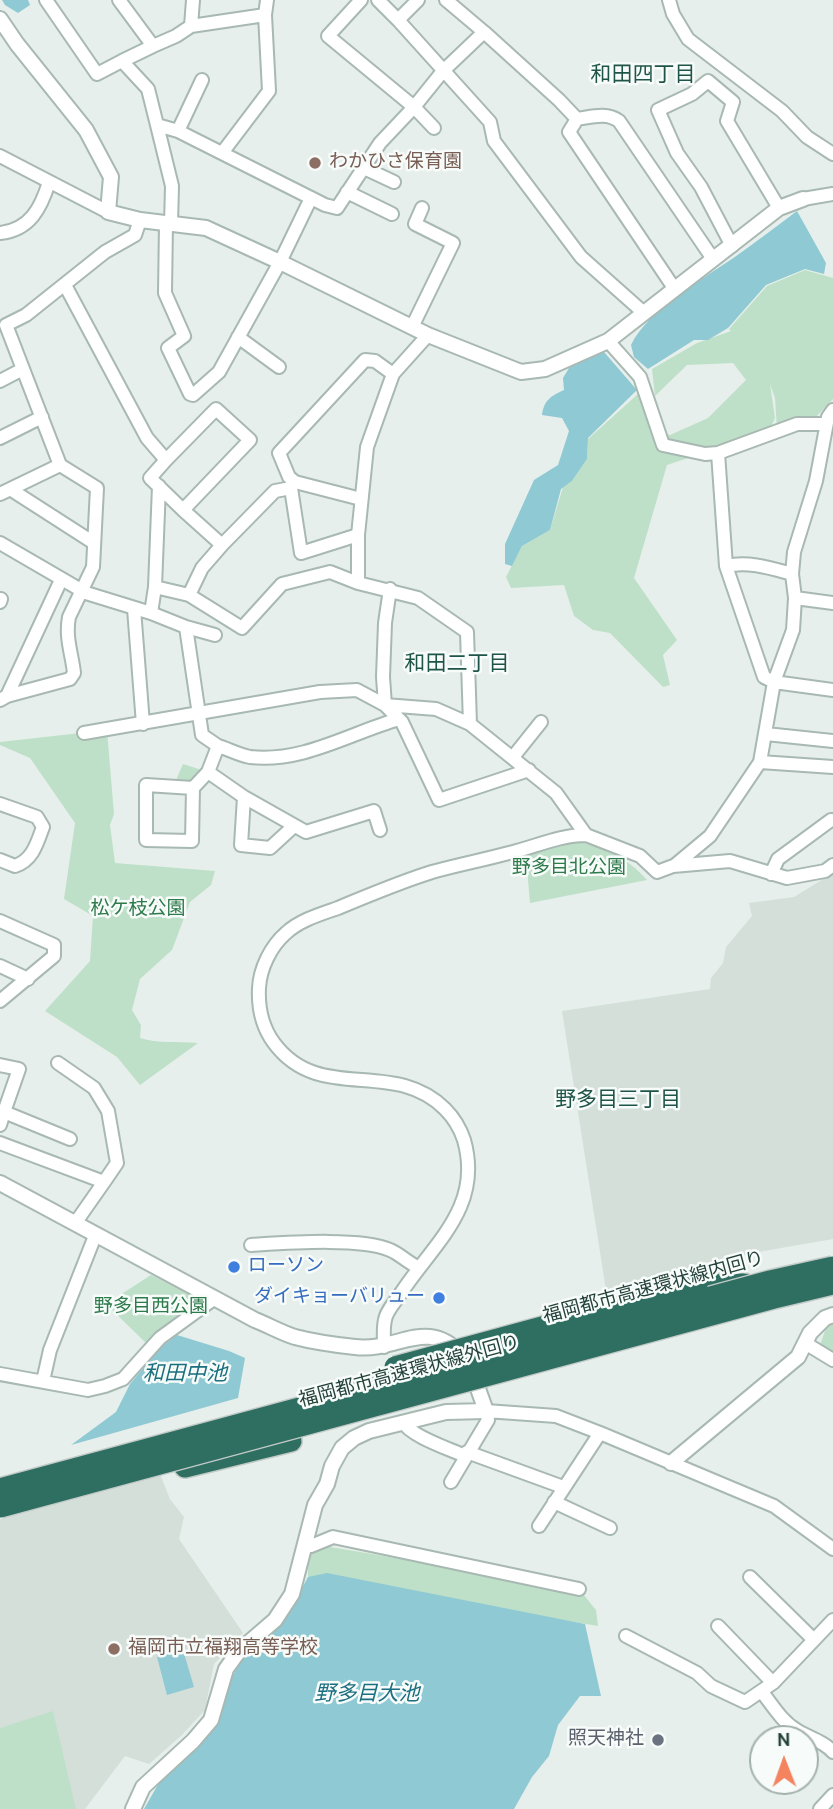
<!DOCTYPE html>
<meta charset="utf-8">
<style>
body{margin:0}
#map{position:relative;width:833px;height:1809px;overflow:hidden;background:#e6efeb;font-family:Overpass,sans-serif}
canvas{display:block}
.north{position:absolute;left:749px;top:1725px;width:70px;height:70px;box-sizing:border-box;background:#f7fbf9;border:2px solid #a3b1ad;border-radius:50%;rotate:359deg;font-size:19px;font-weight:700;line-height:28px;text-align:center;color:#24423a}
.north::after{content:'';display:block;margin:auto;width:24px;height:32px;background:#f4845f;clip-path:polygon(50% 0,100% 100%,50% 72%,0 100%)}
</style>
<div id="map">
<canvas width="833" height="1809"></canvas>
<div class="north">N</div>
</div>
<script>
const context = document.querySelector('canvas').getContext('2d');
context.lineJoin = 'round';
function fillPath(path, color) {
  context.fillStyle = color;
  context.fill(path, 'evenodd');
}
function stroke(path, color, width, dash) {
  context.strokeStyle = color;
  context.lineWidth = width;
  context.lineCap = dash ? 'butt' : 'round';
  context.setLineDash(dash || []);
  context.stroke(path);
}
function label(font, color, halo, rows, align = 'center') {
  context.font = font + ' Overpass,"Noto Sans JP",sans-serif';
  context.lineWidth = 5;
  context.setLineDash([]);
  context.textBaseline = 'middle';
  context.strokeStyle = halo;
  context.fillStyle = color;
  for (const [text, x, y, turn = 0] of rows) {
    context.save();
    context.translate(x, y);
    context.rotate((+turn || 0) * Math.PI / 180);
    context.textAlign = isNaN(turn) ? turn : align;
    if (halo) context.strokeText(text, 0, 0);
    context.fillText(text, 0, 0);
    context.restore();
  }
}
const built = new Path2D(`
 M833 873V1239L758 1252 606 1290 562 1011 710 989 711 978 723 963 726 947 752 916 749 903 794 897Z
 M160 1474 170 1499 184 1517 179 1539 243 1633 214 1664 205 1710 182 1735 149 1764 125 1756 85 1809H0V1519Z`);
const green = new Path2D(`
 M805 270 833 278V399L814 419 777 429 775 398 770 384 775 418 769 431 667 465 634 578 677 640 663 655 670 685 663 687 610 633 593 630 574 616 564 585 511 588 506 577 522 546 550 530 563 487 572 481 587 459 588 439 639 393 651 431 670 435 708 418 746 380 733 363 687 365 655 396 652 369 697 343 731 331 729 329 767 286Z
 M107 730 114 814 110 825 115 863 215 871 211 885 190 902 172 950 140 979 132 1010 141 1025 140 1038C158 1044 179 1041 198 1043L140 1085 117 1057 45 1011 90 961 93 916 64 899 75 823 30 758 0 745V742Z
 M183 764 208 772 193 788 173 787Z
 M572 841C602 845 628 858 647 880L530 903 526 856Z
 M151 1275 203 1300 148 1345 106 1304Z
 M833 1323V1360L818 1351 827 1325Z
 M307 1543 579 1589 596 1610 598 1626 308 1577Z
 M53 1711 76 1809H0V1728Z`);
const water = new Path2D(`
 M2 0H28L30 5 18 13 5 5Z
 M797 211 826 263 824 274 805 269 766 285 728 328 708 340H694L648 369 634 357 631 345C648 309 707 277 739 254 759 240 778 225 797 211Z
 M604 352 637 390 588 438 587 459 572 481 561 489 550 530 522 546 512 566 505 564V544L534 480 558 465 569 431 562 418 542 415C544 400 551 396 564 390L563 378 569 368Z
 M177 1335 229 1351 245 1358 238 1398 71 1445 116 1412 130 1384 161 1347Z
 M327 1573 585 1624 601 1696H580L558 1725 549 1756 532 1777 514 1809H144L160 1781 207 1736 224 1705 231 1679 247 1650 287 1616 308 1577Z
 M183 1650 194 1687 167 1695 157 1657Z`);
const minor = new Path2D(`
 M46 0 97 74 122 61
 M119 0 153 46 176 36 191 26 193 0
 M361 0 328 36 414 107 434 128
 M378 0 398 20 418 0
 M446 0 484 32
 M669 0 673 14 688 39 782 111 807 137 833 154
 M398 20 490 122 494 141 581 257 644 313
 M191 26 265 15
 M153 46 122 61 148 89 157 125
 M577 119 569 132 674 288
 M178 131 202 80
 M222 153 269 91 265 15 267 0
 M0 156 108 212
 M364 168 394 182
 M347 192 392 214
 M803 199 833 194
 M166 223 165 293 184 336 168 348 190 394 193 395 219 372 280 262 311 198
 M171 224 172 186 157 125 178 131 325 205 337 208 380 143 414 107 443 71 484 32 559 100 577 119C592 117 606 112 619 121L713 259
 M0 233C30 230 41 208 49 182
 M732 246 701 187 677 153 658 110 692 94 708 81 733 102 727 121 779 208
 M65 285 147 438 166 460 216 409 250 440 183 510 222 545 202 568 189 595
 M412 327 453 243 415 224 422 208
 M428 335 393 374 367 447 358 535V583L418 598 467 632 470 724 556 793 586 835 640 856 657 872 673 866 730 861 787 878 825 871 833 865
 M238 337 279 367
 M608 341 640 377 663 445 705 454 718 453 726 566 764 677 774 682 760 762 710 836 674 866
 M0 381 23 369
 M833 410 828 417 816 481 794 552 792 574 795 598 793 630 774 682 833 690
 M0 438 42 417
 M718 453 797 424H826
 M166 460 150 478 183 510
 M295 482 289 477 279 453 365 360 375 361 393 374
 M291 487 295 482 361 499
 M10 489 94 543
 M0 494 60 465
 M0 543 86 593 151 613 155 587 189 595 242 628 282 584 330 572 358 583
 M222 545 275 491 291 488 301 553 358 535
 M726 566C749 561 770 568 792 574
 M155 587 159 486
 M390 589 385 623 383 677 385 705 402 722 439 800 529 770
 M795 598 833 603
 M0 602 1 599
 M134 609 143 724
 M151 613 186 627
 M215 635 186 627 202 735 218 746 208 772 244 797 306 832 374 811 380 830
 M7 696 61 580
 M0 700 7 696 70 679 74 673C72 654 65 638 69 617L93 567 97 488 60 465 6 325 26 315 105 252 135 235 140 220
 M84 733 320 692 357 690 385 705 436 709 470 724
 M766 734 833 741
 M218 746C228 749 239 755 250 757 303 763 350 733 399 719
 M513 757 541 722
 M760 762 833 767
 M193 788 146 785V840L192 841 193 788 208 772
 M244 797 241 845 270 848 294 826
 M0 804 37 817 43 827C37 843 33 860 15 866L0 860
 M771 874 778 859 831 820
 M0 921 54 945V956L0 1001
 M0 966 28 979
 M58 1063 94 1088 108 1111 117 1163 104 1182
 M0 1065 19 1069 4 1112
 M0 1125 4 1112 70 1139
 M0 1143 104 1182 76 1222
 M251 1245C284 1243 362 1237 390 1250 400 1254 408 1263 418 1267
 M805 1343 833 1360
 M384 1347C384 1338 383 1328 385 1320 386 1311 396 1301 401 1293 434 1243 483 1207 464 1140 460 1128 454 1118 445 1109 393 1057 320 1105 274 1043 263 1028 258 1008 259 988 260 968 271 946 286 933 300 920 321 914 338 908 369 895 400 882 432 872 457 865 483 860 509 853 535 847 559 835 586 835
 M0 1374 88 1390 105 1386 123 1379 160 1338 215 1298
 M43 1381 50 1350 95 1236
 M403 1422C410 1436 450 1449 465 1456
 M467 1452 563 1487
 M451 1482 488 1420 486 1411 556 1416 600 1433 774 1506 833 1549
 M554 1502 610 1528
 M539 1526 600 1433
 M307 1543 311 1546 333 1537 579 1589
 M750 1577 814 1640
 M718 1626 773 1683
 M626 1636 697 1673 711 1686 745 1702 773 1683 833 1620
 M762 1692C773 1706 782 1722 798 1731 810 1738 823 1741 833 1752
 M820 1809 833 1795`);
const tertiary = new Path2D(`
 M0 19 17 44 86 130 111 177 108 212 140 220 206 228 280 262 428 335 521 372 545 369 608 341 779 208 803 199
 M0 1183 255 1320C268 1325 282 1333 295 1337 314 1342 336 1345 355 1347 399 1352 426 1316 462 1355
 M671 1463 798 1357 810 1333 825 1318 833 1315
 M133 1809 143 1787 193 1741 211 1720 226 1669 239 1651 275 1620 292 1594 315 1505 327 1484 332 1466 342 1448 354 1438 369 1431 446 1412 486 1411 472 1372`);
const motorway = new Path2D(`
 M697 1285 744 1284
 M185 1467 291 1441`);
const motorwayBridge = new Path2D(`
 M395 1367 697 1285
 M0 1489 770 1281 833 1267
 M0 1507 774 1298 833 1284`);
const markers = [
 [315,163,7,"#8d6e63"],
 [234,1267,7,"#3f7fe0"],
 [439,1298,7,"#3f7fe0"],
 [114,1649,7,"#8d6e63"],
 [658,1740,7,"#6b7280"]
];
const educationNames = [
 ["わかひさ保育園",329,163],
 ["福岡市立福翔高等学校",128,1649]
];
const parkNames = [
 ["野多目北公園",569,869],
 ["松ケ枝公園",138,910],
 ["野多目西公園",151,1308]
];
const shopNames = [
 ["ローソン",248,1267],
 ["ダイキョーバリュー",425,1298,"right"]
];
const streetNames = [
 ["福岡都市高速環状線内回り",654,1289,-15],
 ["福岡都市高速環状線外回り",410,1373,-15]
];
const worshipNames = [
 ["照天神社",644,1740]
];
const neighbourhoodNames = [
 ["和田四丁目",643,77],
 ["和田二丁目",457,666],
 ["野多目三丁目",618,1102]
];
const waterNames = [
 ["和田中池",185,1376],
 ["野多目大池",367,1696]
];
fillPath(built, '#d4dfda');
fillPath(green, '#bfe0c8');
fillPath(water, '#8ec9d4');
stroke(minor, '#a8b8b2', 16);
stroke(tertiary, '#a8b8b2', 18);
stroke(motorway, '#c2cac8', 24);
stroke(minor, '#fff', 12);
stroke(tertiary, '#fff', 14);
stroke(motorway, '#2f6f62', 21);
stroke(motorwayBridge, '#c2cac8', 24, []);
stroke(motorwayBridge, '#2f6f62', 21);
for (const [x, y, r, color] of markers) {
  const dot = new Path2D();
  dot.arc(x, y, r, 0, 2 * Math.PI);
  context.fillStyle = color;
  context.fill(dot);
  stroke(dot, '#f7fbf9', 2.5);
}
label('19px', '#785e54', '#f7fbf9', educationNames, 'left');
label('19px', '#2d7a4b', '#f7fbf9', parkNames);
label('19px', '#366cbe', '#f7fbf9', shopNames, 'left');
label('19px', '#24423a', '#f7fbf9', streetNames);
label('19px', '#5b616d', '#f7fbf9', worshipNames, 'right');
label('21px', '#1f5548', '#f7fbf9', neighbourhoodNames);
label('italic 21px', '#1c6f80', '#f7fbf9', waterNames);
</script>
